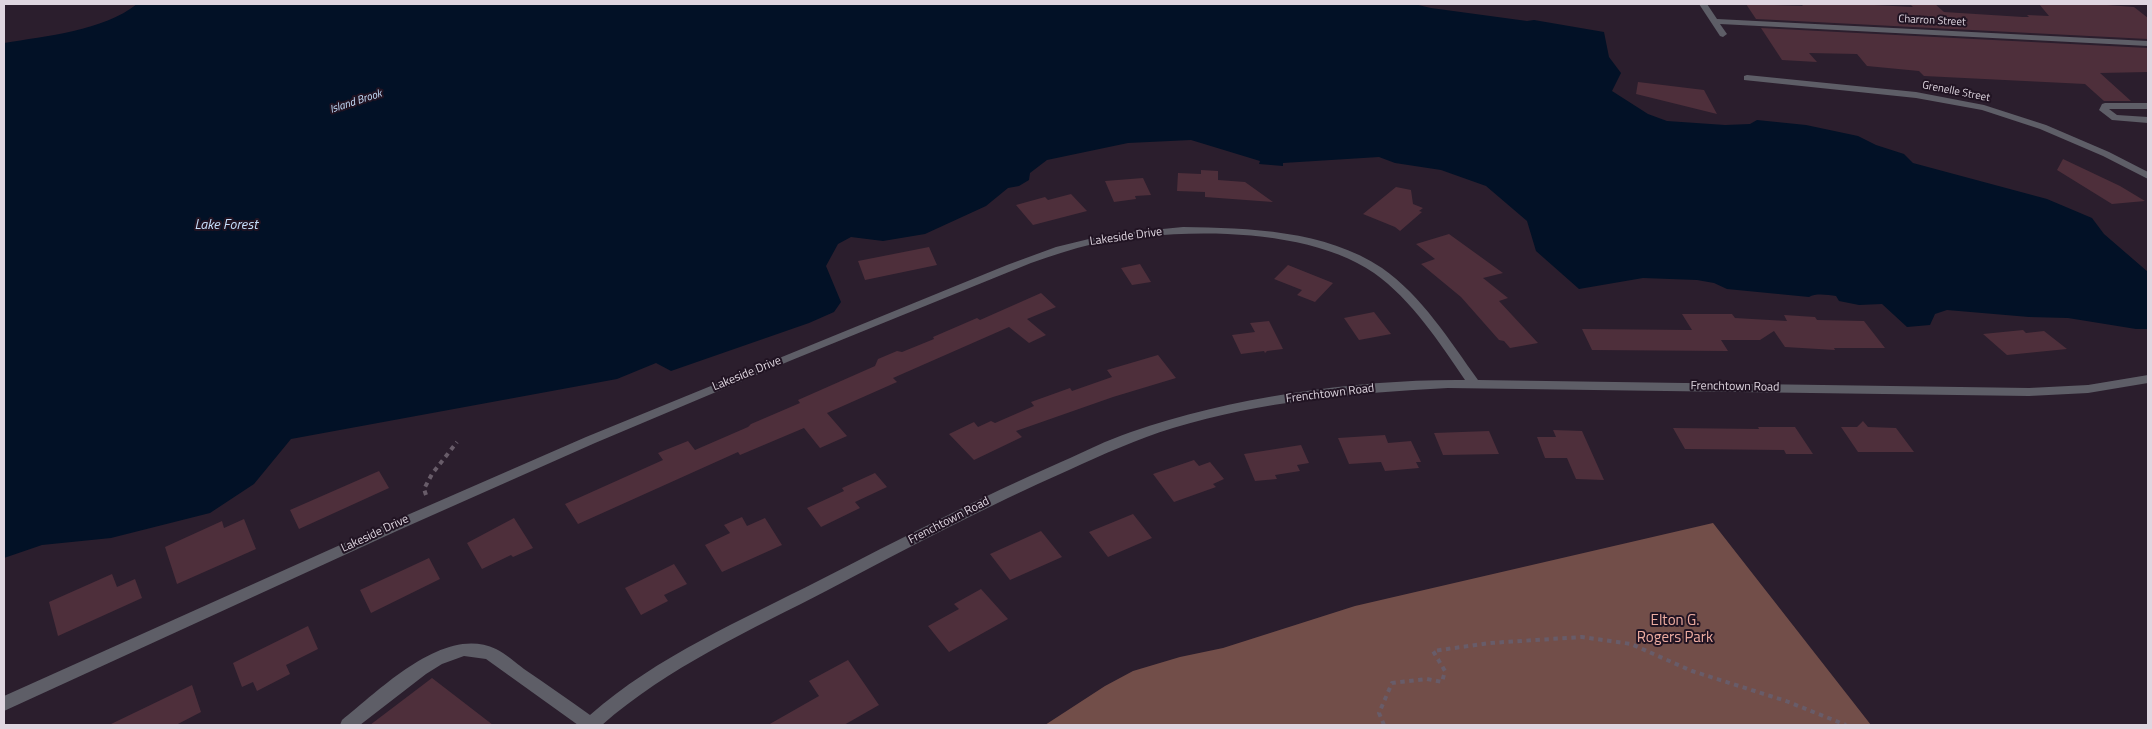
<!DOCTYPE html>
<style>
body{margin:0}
#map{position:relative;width:2152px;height:729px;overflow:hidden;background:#2b1e2d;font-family:"Titillium Web",sans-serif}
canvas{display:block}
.frame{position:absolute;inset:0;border:5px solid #dfd6e0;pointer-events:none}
</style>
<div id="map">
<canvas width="2152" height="729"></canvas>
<div class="frame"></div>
</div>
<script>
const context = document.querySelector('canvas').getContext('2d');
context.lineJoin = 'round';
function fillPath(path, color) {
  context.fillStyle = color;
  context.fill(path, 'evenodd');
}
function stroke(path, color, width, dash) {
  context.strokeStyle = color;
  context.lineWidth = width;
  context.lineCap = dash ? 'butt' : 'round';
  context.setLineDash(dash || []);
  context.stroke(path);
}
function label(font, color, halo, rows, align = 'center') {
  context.font = font + ' "Titillium Web",sans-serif';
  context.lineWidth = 4;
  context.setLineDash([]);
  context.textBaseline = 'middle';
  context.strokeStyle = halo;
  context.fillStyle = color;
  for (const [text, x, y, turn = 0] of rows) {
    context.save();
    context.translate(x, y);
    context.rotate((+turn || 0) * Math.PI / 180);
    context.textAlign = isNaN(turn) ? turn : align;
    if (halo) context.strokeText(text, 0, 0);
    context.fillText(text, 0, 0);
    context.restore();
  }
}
const forest = new Path2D(`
 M1713 523 1871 725H1045L1105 686 1133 671 1180 657 1223 648 1355 606Z`);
const water = new Path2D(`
 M137 4H1414L1431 8 1527 21 1534 20 1604 32 1609 57 1621 73 1612 91 1648 114 1667 121 1725 125 1750 124 1757 120 1806 125 1858 136 1876 145 1904 154 1913 163 2047 199 2092 218 2104 234 2148 272V329H2136L2068 318 2029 317 1947 310 1935 314 1930 325 1907 327 1882 304 1859 305 1839 301 1836 296C1828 295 1816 293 1809 297L1727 289 1714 283 1697 280 1643 278 1579 289 1536 251 1527 221 1486 186 1441 170 1395 163 1379 157 1283 163V166L1259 164 1260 161 1191 140 1128 143 1047 160 1030 173 1029 180 1019 186 1008 188 986 206 925 234 883 241 851 237 838 244 826 266 841 302 834 312 809 323 671 371 656 363 617 379 291 439 254 484 210 513 111 538 42 545 4 558V43C46 36 103 31 137 4Z`);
const building = new Path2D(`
 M1746 4 1803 6 1801 4H1855L1913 7 1910 4H1935L1944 12 2023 17H2029L2027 15 2049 16 2039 4H2094L2134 7 2148 18V39L1756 19Z
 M1761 28 2148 48V72L2100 73 2131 101H2104L2085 84 1924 76 1919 71 1867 66 1857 54 1809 53 1817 62 1782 60Z
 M1638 82 1704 90 1717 114 1636 94Z
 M2063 159 2120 186 2145 201 2112 204 2057 170Z
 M1201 170 1218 171V180L1245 182 1273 202 1205 197V192L1177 191 1178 173 1201 174Z
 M1143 178 1151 195 1135 196 1136 199 1114 202 1105 181Z
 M1396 187 1411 190 1413 204 1423 208 1419 211 1422 212 1400 231 1395 227 1363 214Z
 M1071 194 1087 211 1033 225 1016 205 1045 197 1048 200Z
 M1449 234 1503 273 1483 278 1508 298 1499 301 1538 343 1510 348 1504 341 1499 340 1461 297 1421 264 1435 259 1416 244Z
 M929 247 937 265 865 280 858 261Z
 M1140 264 1151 282 1132 285 1121 268Z
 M1288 265 1333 283 1315 302 1297 295 1302 290 1274 279Z
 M1041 293 1056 307 1027 319 1046 335 1029 343 1009 327 893 378 897 382 827 413 847 436 820 448 804 428 740 455 738 452 578 524 565 504 663 460 658 453 688 441 695 450 748 427 751 424 800 403 798 400 875 366 878 359 897 351 902 352 934 339 933 337 977 318 980 320Z
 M1374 312 1391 334 1359 340 1344 318Z
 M1682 314H1732L1735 318 1787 321 1784 315 1815 317 1817 320 1864 321 1885 348H1834L1835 350 1785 347 1774 331 1760 340H1721L1728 351 1592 350 1582 329 1692 330Z
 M1269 321 1283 349 1267 351 1265 353 1264 351 1241 354 1232 335 1255 332 1250 323Z
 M2023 330 2026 333 2044 331 2067 349 2007 355 1983 334Z
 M1158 355 1176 378 1113 397 1016 431 1022 437 974 460 949 434 974 422 978 427 991 421 995 423 1034 406 1031 402 1070 388 1072 391 1112 377 1107 370Z
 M1863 421 1868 427 1896 428 1914 452H1858L1841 427H1857Z
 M1758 427H1795L1813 454H1786L1784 450 1685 449 1673 428 1759 429Z
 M1553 430 1582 431 1604 480 1576 479 1567 458H1545L1537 437H1556Z
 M1489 431 1499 454 1443 455 1434 433Z
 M1385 435 1388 443 1411 441 1421 462H1416L1419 468 1385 471 1381 462 1349 464 1338 438Z
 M1301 445 1309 463 1297 465 1300 471 1275 475 1277 479 1255 481 1244 454Z
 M1194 460 1199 466 1210 462 1224 479 1213 484 1216 487 1174 502 1153 474Z
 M379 471 389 488 299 529 290 510Z
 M875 473 887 487 855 502 860 508 821 527 807 508 844 491 842 488Z
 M1133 514 1152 538 1108 557 1089 532Z
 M742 517 747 526 765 518 782 545 722 572 705 545 730 533 724 525Z
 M514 518 533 548 513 557 511 555 482 569 467 543Z
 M244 519 256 549 177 584 165 547 222 521 224 528Z
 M1041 531 1062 557 1010 580 990 554Z
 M429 558 440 579 371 613 360 590Z
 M674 564 687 584 664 595 668 601 641 615 625 588Z
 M112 574 117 587 135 579 142 598 58 636 49 602Z
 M981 589 1008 619 949 652 928 626 959 609 954 604Z
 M308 626 318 649 286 665 290 674 257 691 253 682 242 687 233 663Z
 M848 660 879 705 844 725H768L819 696 809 681Z
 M432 678 493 725H370Z
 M192 685 201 712 176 725H109Z`);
const path = new Path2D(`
 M426 495 424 489 432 474 457 442
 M1384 725 1379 713 1392 683 1427 679 1442 682 1445 671 1433 651 1490 643 1582 637 1631 644 1692 671 1786 701 1846 725`);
const minor = new Path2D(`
 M1699 4H1707L1717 19 2148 41V46L1720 24 1727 34 1723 37 1720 36Z
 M1747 75 1916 92 1984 105 2046 125 2109 152 2148 172V179L2103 156 2040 129 1982 110 1916 98 1744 80V76Z
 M2105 103H2148V109H2109L2117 115 2148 117V123L2112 120 2099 110 2102 104Z
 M1183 227C1249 228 1325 230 1382 268 1422 296 1450 341 1478 380L2029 388 2088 385 2148 375V383L2088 393 2029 396 1448 388C1356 393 1262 401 1173 428 1137 439 1104 454 1069 470 987 506 908 548 828 590 751 630 668 667 602 725H578L486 659 464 656 442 664 426 674 360 725H340L342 720C380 690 444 624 496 649 506 654 515 662 524 669 546 684 568 699 590 715 657 656 742 620 820 580 900 539 979 498 1061 462 1084 452 1107 440 1131 432 1232 397 1358 379 1465 380 1439 342 1412 300 1374 273 1305 225 1173 228 1093 244 1072 249 1051 256 1031 263L792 360 595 443 399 530 4 711V696L389 523 586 437 1007 265 1056 247 1093 238 1122 233Z`);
const farStreetnames = [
 ["Charron Street",1932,21,3],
 ["Grenelle Street",1956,92,11]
];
const farWaternames = [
 ["Island Brook",356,102,-18]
];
const streetNames = [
 ["Lakeside Drive",1126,237,-8],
 ["Lakeside Drive",747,374,-22],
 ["Frenchtown Road",1735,387,1],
 ["Frenchtown Road",1330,394,-7],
 ["Frenchtown Road",949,521,-27],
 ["Lakeside Drive",375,534,-25]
];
const waterNames = [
 ["Lake Forest",226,226]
];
const nearParknames = [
 ["Elton G.",1675,621],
 ["Rogers Park",1675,638]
];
fillPath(forest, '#724e49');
fillPath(water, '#021126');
fillPath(building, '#4e2f3b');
stroke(path, '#685c69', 4, [4.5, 4.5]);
fillPath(minor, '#5e5e67');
label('11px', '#dfd6e0', '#211423', farStreetnames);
label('italic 11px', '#c6defb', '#211423', farWaternames);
label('12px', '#dfd6e0', '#211423', streetNames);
label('italic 14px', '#c6defb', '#211423', waterNames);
label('15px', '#eeada2', '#211423', nearParknames);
</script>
